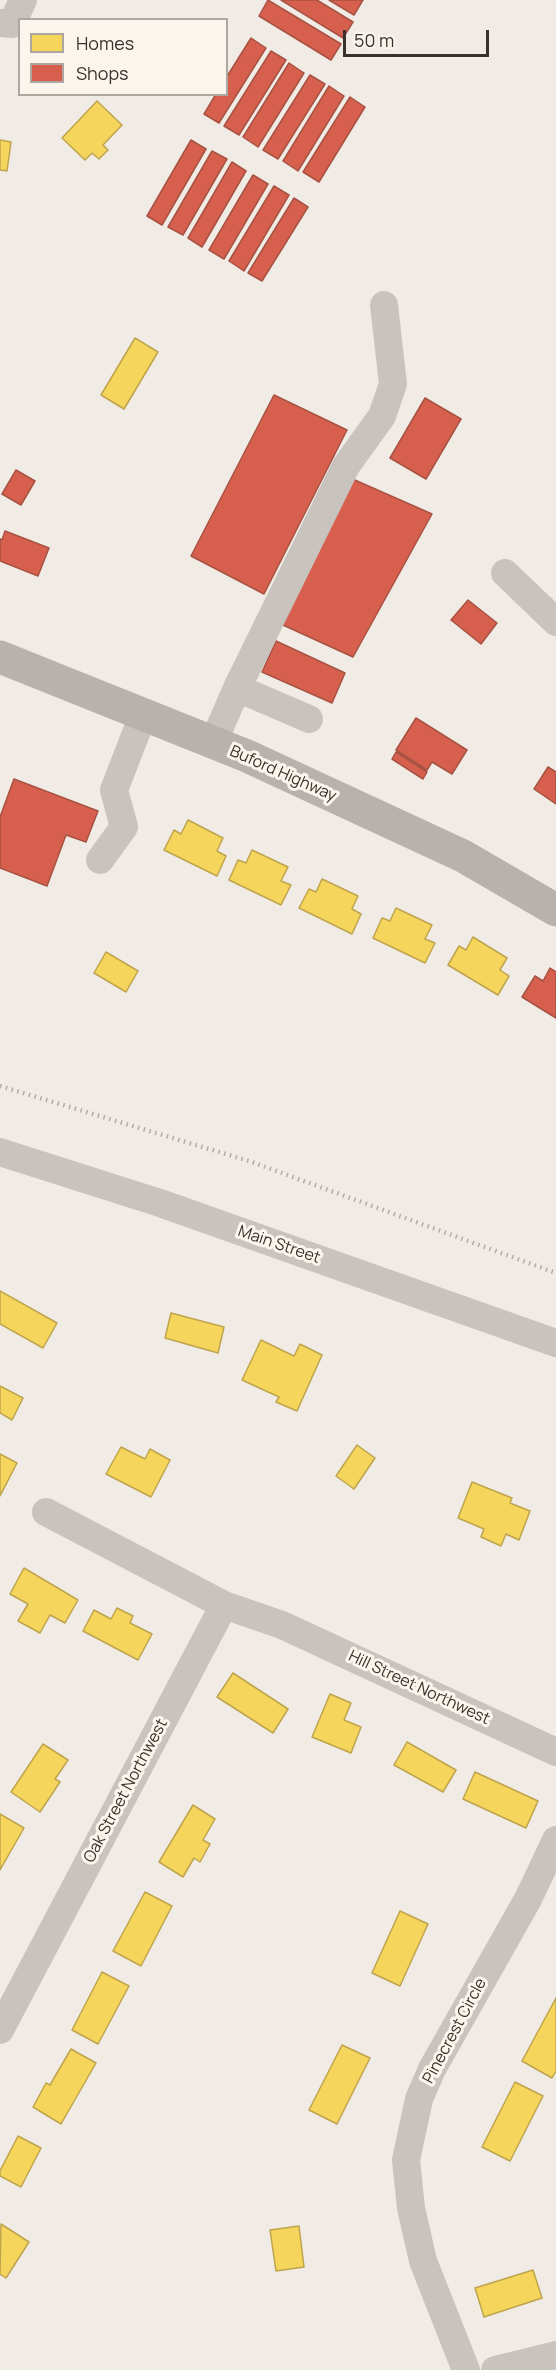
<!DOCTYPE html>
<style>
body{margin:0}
#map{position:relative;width:556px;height:2370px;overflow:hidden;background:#f0ebe5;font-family:Manrope,sans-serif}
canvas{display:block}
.legend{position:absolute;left:18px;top:18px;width:210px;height:78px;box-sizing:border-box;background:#fbf5ee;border:2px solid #aea6a0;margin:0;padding:8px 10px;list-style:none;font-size:18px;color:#3b302b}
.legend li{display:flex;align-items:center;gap:12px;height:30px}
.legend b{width:30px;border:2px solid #aea6a0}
.scale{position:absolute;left:343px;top:30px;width:146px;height:27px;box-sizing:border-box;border:3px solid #3b302b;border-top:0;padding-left:8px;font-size:18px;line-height:21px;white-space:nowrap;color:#3b302b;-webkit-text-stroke:4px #fbf5ee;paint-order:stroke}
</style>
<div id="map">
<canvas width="556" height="2370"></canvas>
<ul class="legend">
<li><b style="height:16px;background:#f6d55c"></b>Homes</li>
<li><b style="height:16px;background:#d6604d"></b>Shops</li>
</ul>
<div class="scale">50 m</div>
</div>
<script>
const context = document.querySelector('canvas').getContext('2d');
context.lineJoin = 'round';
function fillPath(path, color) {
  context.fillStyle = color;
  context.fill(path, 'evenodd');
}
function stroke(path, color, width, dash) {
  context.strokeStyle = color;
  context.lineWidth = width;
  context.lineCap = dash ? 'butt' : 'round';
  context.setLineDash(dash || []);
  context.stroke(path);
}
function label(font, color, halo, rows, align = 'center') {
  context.font = font + ' Manrope,sans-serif';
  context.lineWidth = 6;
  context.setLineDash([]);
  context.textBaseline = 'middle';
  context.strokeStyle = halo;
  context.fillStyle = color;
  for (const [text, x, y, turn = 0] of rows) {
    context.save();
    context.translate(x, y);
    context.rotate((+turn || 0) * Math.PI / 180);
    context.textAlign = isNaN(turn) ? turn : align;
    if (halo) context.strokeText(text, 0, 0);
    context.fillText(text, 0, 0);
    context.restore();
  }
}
const homes = new Path2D(`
 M97 101 122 125 103 145 108 150 99 159 92 153 85 160 62 138Z
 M0 140 11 142 7 171 0 170Z
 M135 338 158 352 124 409 101 395Z
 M188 820 223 838 217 851 226 856 217 876 164 850 174 830 181 834Z
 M252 850 288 867 281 881 291 885 281 905 229 880 238 860 246 863Z
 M322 879 358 896 352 909 361 914 352 934 299 908 309 889 316 892Z
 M396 908 432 925 425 939 435 943 425 963 373 938 382 918 390 921Z
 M473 937 507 958 500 970 509 976 498 995 448 965 459 946 466 950Z
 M106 952 138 971 126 992 94 973Z
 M0 1291 57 1323 43 1348 0 1324Z
 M171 1313 224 1327 218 1353 165 1338Z
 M261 1340 294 1356 300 1344 322 1355 297 1411 276 1402 279 1397 242 1380Z
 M0 1386 23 1398 12 1420 0 1413Z
 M357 1445 375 1458 354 1489 336 1476Z
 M121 1447 145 1459 150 1449 170 1460 151 1497 106 1474Z
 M0 1454 17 1463 0 1496Z
 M472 1482 512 1498 510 1503 530 1511 519 1540 506 1534 501 1546 481 1537 484 1529 458 1518Z
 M24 1568 78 1600 65 1623 50 1615 40 1633 18 1621 28 1604 10 1594Z
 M117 1608 133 1616 130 1623 152 1634 138 1660 83 1631 94 1610 111 1619Z
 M233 1673 288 1709 273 1733 217 1697Z
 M330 1694 351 1703 344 1720 361 1727 351 1753 312 1737Z
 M407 1742 456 1770 443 1792 394 1765Z
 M43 1744 68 1760 55 1779 60 1782 40 1812 11 1792Z
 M475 1772 538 1801 526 1828 463 1799Z
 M193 1805 215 1819 203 1840 210 1844 200 1862 194 1858 183 1877 159 1862Z
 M0 1814 24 1828 0 1870Z
 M145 1892 172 1906 141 1966 113 1951Z
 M400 1911 428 1924 400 1986 372 1973Z
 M102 1972 129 1986 98 2044 72 2030Z
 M556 1998V2071L552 2078 522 2061Z
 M342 2045 370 2058 337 2124 309 2110Z
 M71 2049 96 2063 61 2124 33 2107 46 2083 50 2085Z
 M515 2082 543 2096 510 2161 482 2147Z
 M18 2136 41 2148 21 2187 0 2176V2171Z
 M1 2224 29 2242 6 2278 0 2274Z
 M299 2226 304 2267 276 2271 270 2230Z
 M533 2270 542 2298 484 2317 475 2288Z`);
const shops = new Path2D(`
 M268 0 341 44 331 60 259 16Z
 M281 0H317L353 22 343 38Z
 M329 0H363L354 15Z
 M251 38 266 48 219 123 204 114 216 94H226V78Z
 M271 51 286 60 239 135 224 126Z
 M289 63 304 73 258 147 243 137Z
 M310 75 325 84 278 159 263 150Z
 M329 86 344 96 298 171 283 161Z
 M350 97 365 107 319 182 303 172Z
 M191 140 206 149 162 225 147 216Z
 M212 151 227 159 183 235 168 227Z
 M232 162 246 171 202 247 188 238Z
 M253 175 268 184 224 259 209 250Z
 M274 186 289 195 244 271 229 261Z
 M294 198 308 207 262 281 248 273Z
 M274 395 347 430 264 594 191 556Z
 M425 398 461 419 426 479 390 458Z
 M16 470 35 481 21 505 2 494Z
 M348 477 432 514 353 657 283 625Z
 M5 531 49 548 38 576 0 561V539L2 540Z
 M468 600 497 623 481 644 451 620Z
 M276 641 345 673 332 703 262 672Z
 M416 718 467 750 452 774 432 762 427 770 396 750Z
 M396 752 427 772 423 779 392 759Z
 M548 767 556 772V804L534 789Z
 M14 779 98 811 86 842 66 835 47 886 0 868V817Z
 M550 968 556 972V1018L522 997 535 976 543 981Z`);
const minor = new Path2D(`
 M0 23 12 24 23 0
 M505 573 556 622
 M237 688 309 719
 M213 743 237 688 346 466 382 416 393 384 384 305
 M100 860 124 827 114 790 143 715
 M0 1152 160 1203 556 1343
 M46 1512 224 1605 282 1625 556 1752
 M0 2030 224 1605
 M466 2370 423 2261 411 2208 406 2160 419 2099 432 2069 528 1899 556 1840
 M495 2370 556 2355`);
const major = new Path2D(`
 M0 657 247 756 463 856 556 910`);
const rail = new Path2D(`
 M0 1086 249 1161 556 1273`);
const streetNames = [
 ["Buford Highway",283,774,24],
 ["Main Street",279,1245,19],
 ["Hill Street Northwest",419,1688,25],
 ["Oak Street Northwest",126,1791,-62],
 ["Pinecrest Circle",455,2031,-62]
];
fillPath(homes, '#f6d55c');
stroke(homes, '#bea44d', 1.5);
fillPath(shops, '#d6604d');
stroke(shops, '#a85243', 1.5);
stroke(minor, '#c9c3be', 28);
stroke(major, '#b8b1ad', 33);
stroke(rail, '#b1aca8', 4.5, [1.5, 4.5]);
label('16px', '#3b302b', '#fbf5ee', streetNames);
</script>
